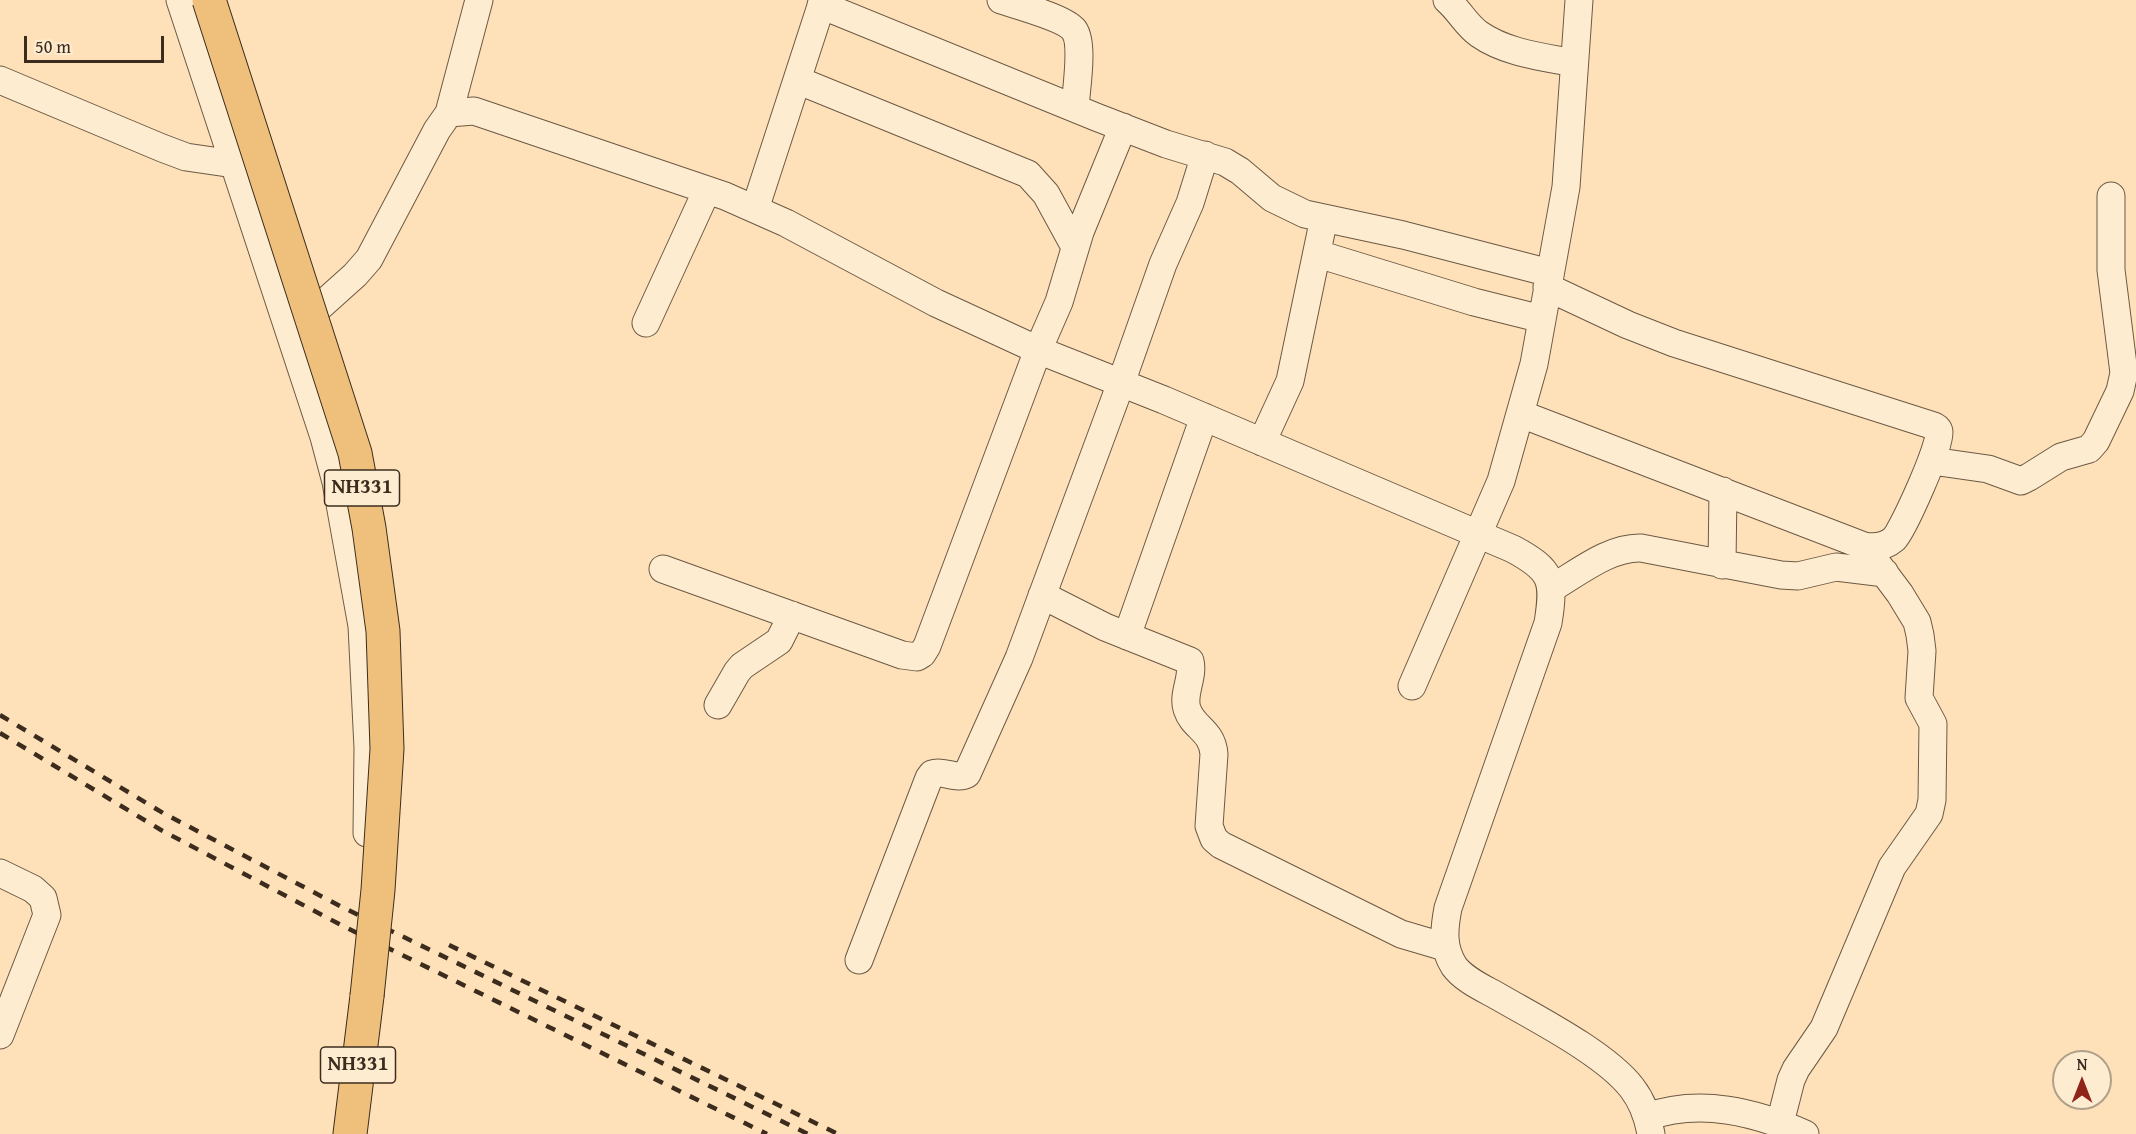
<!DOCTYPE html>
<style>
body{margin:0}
#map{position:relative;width:2136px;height:1134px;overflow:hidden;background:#fee1b8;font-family:"Gentium Book Plus",serif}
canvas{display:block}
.north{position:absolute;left:2052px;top:1050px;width:60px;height:60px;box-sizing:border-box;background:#feecd1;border:2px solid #b09f89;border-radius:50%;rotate:0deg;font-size:16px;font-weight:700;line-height:24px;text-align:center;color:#3c2c1e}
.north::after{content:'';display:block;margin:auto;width:21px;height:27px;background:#8f2418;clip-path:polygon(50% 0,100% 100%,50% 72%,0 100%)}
.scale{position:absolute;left:24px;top:36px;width:140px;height:27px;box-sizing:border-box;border:3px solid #3c2c1e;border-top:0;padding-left:8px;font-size:18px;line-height:21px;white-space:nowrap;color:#3c2c1e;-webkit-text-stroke:4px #feecd1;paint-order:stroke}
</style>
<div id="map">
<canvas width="2136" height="1134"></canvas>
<div class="north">N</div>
<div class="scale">50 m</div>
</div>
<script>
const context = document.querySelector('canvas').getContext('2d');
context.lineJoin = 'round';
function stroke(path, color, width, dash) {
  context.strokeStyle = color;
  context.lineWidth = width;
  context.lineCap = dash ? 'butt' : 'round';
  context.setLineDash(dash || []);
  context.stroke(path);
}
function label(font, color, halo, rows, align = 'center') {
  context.font = font + ' "Gentium Book Plus",serif';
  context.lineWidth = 4.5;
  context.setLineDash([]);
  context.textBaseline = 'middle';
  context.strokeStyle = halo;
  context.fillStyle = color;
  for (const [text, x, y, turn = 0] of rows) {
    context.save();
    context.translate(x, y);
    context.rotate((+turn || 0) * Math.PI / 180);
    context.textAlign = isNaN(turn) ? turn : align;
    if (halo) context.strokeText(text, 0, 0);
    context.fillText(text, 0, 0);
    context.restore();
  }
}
const minor = new Path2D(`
 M180 0 324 437 336 482 362 626 368 748 367 833
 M1001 0C1016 5 1065 18 1074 30 1084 44 1076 90 1075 108
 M1447 0C1459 10 1466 25 1479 34 1506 53 1543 57 1574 63
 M821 5 1096 117 1166 144 1225 162 1240 171 1272 198 1305 214 1403 235 1550 273
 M0 80 162 148 186 157 234 164
 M797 80 1028 174 1046 194 1075 247
 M449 113 479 0
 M755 209 823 0
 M1318 254 1474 302 1542 319
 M316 310 355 275 369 259 437 130 449 113 474 111 725 196 786 223 936 303 1038 350 1164 400 1513 549C1552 570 1555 580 1548 623L1448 908C1444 929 1442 947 1454 966 1464 980 1485 989 1499 997 1537 1019 1606 1054 1632 1088 1642 1101 1648 1117 1651 1134
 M646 323 707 190
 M1521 414 1864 546C1875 548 1885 547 1894 539 1903 530 1942 443 1939 432 1939 430 1938 429 1937 428L1934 426 1674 343 1628 325 1547 287
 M1262 442 1290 381 1324 218
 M1932 461 1988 469 2021 481 2029 477 2061 457 2089 449 2096 441 2120 391 2124 373 2111 270V196
 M1722 565 1723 491
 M663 569 902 655 917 657 922 654 927 646 1038 350 1059 302 1080 232 1123 127
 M1552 588C1578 573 1609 547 1641 548L1781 575 1798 576 1836 567 1885 573
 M1042 595 1105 627 1190 661C1194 677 1182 694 1187 709 1193 728 1212 730 1214 754L1209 826 1214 839 1221 845 1401 934 1445 947
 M1127 636 1204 417
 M1412 686 1501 481 1534 364 1566 187 1579 0
 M718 705 737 672 742 666 779 641 792 615
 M0 873 33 889 43 898 47 915 0 1035
 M859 960 929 778 932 774C943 770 957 780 967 774L1019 658 1121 383 1163 264 1190 203 1205 155
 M1647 1117C1700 1098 1755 1112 1805 1134
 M1780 1123 1791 1080 1796 1069 1824 1028 1892 867 1929 814 1932 800 1933 724 1919 698 1922 651 1920 635 1917 622 1900 594 1864 546`);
const highway = new Path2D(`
 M350 1134 367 996`);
const rail = new Path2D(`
 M0 715 163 813 340 906 808 1134
 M0 733 161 830 341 925 767 1134
 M449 945 838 1134`);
const highwayBridge = new Path2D(`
 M209 0 355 453 369 528 383 631 387 749 378 890 367 996`);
const shields = [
 [362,488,75],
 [358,1065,75]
];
const shieldNames = [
 ["NH331",362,488],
 ["NH331",358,1065]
];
stroke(minor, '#6c5944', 29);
stroke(highway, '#3c2c1e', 35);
stroke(minor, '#feecd1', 27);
stroke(highway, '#efc07c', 33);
stroke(rail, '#3c2c1e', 4.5, [10, 10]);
stroke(highwayBridge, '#3c2c1e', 35, []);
stroke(highwayBridge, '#efc07c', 33);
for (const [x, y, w] of shields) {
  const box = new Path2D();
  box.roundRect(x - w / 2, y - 18, w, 36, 4.5);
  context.fillStyle = '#feecd1';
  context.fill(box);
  stroke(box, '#3c2c1e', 1.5);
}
label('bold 21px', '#3c2c1e', null, shieldNames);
</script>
